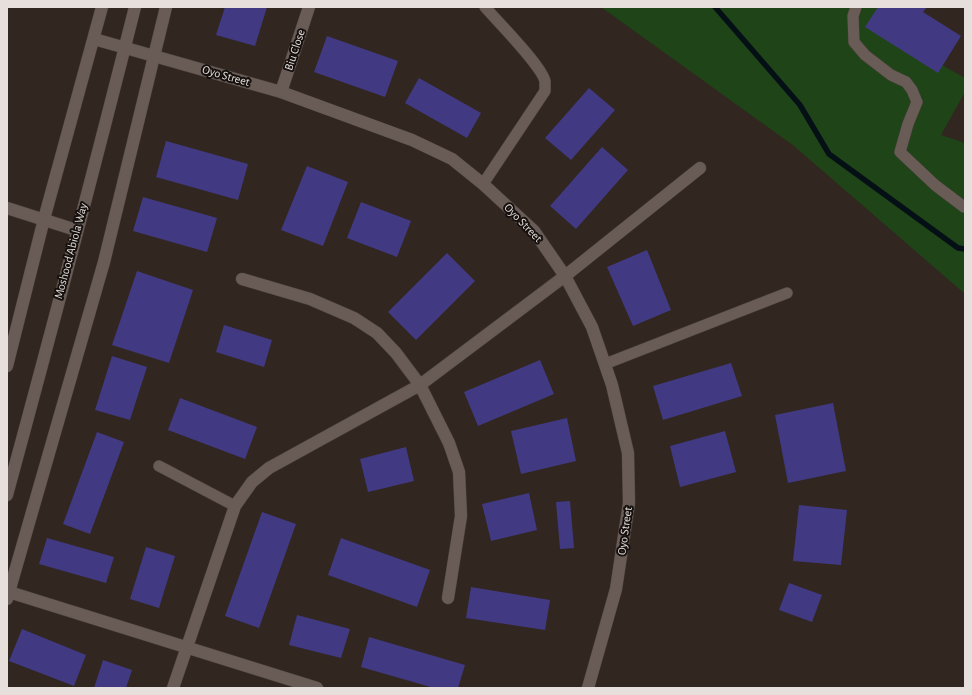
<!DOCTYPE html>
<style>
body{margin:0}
#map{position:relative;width:972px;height:695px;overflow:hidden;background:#312620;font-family:"Alegreya Sans",sans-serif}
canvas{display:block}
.frame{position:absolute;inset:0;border:8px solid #e6dfdb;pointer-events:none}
</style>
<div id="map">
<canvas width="972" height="695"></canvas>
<div class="frame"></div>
</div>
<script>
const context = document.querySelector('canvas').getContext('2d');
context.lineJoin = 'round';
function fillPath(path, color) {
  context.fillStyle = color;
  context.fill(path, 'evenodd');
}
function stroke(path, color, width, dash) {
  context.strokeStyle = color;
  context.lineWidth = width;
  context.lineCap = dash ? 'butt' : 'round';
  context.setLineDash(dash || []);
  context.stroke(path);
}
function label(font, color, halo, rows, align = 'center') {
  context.font = font + ' "Alegreya Sans",sans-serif';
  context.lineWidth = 4;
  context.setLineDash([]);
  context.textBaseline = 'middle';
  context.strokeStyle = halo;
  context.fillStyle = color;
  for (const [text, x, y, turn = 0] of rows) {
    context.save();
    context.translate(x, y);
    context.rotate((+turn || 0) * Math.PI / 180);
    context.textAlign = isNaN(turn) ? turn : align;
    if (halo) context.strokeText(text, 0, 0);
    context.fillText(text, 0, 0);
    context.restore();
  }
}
const green = new Path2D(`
 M601 7H878L870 24 965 78V92L941 135 965 143V294L794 146Z`);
const stream = new Path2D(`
 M715 7 800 105 829 154 958 248 965 249`);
const building = new Path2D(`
 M225 7H267L255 46 216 35Z
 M878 7H927L923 12 961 36 938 73 865 27Z
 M327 36 398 61 385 97 314 72Z
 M419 78 481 113 467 138 405 103Z
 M589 88 615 110 571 160 545 138Z
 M166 141 248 164 238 200 156 177Z
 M602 147 628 170 576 229 550 206Z
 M307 166 348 182 323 246 281 230Z
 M143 197 217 218 207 252 133 231Z
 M361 202 411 221 397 257 347 238Z
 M647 250 671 310 633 326 607 267Z
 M447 253 475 281 416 340 388 312Z
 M137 271 193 290 169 363 112 345Z
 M224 325 272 340 264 367 216 352Z
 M112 356 147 367 130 420 95 410Z
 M540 360 554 394 478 426 464 392Z
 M731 363 742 396 663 420 653 386Z
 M180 398 257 427 245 459 168 430Z
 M833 403 846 471 788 483 775 415Z
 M567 418 576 461 521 474 511 431Z
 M725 431 736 472 680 487 670 446Z
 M97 432 124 442 90 534 63 524Z
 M406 447 414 481 368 492 360 459Z
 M529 493 537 530 491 541 482 504Z
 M570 501 574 548 560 549 556 502Z
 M799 505 847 510 841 565 793 561Z
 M262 512 296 524 259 628 225 616Z
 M47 538 114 557 106 583 39 564Z
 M341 538 430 570 417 607 328 575Z
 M146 547 175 556 159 608 130 599Z
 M789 583 822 595 812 622 779 610Z
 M471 587 550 600 545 630 466 618Z
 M297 615 350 629 341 658 289 645Z
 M22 629 86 655 74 686 9 661Z
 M369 637 465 665 458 688H434L361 667Z
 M103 660 132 670 126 688H94Z`);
const lane = new Path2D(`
 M856 7 853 16 854 42 865 55 891 75 906 82 912 90 917 102 908 124 900 152 935 185 964 207
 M483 184 545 91C545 88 545 84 545 81 541 65 498 22 485 7
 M605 364 787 293
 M159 466 235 506`);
const street = new Path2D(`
 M94 39 281 92 412 140 452 159 483 184 534 231 565 276 592 327 612 385 628 453 629 503 616 589 588 688
 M281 92 309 7
 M7 208 76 230
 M242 279 310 299 354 318 377 333 396 353 420 385 449 443 459 472 461 516 448 598
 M9 592 317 688
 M7 599 104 262 166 7
 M173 688 235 506 252 482 269 468 420 385 565 276 700 168`);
const secondary = new Path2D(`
 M7 366 44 219 102 7
 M7 495C51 333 94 170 135 7`);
const streetNames = [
 ["Biu Close",295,50,-72],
 ["Oyo Street",226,76,16],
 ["Oyo Street",523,223,46],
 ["Moshood Abiola Way",71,251,-75],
 ["Oyo Street",625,531,-82]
];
fillPath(green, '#1f4417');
stroke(stream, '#041016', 5.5);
fillPath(building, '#413a82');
stroke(lane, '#4a413c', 12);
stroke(street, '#4a413c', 13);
stroke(secondary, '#4a413c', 13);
stroke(lane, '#695c56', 11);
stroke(street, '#695c56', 12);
stroke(secondary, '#695c56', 12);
label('12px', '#e6dfdb', '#15100e', streetNames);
</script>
